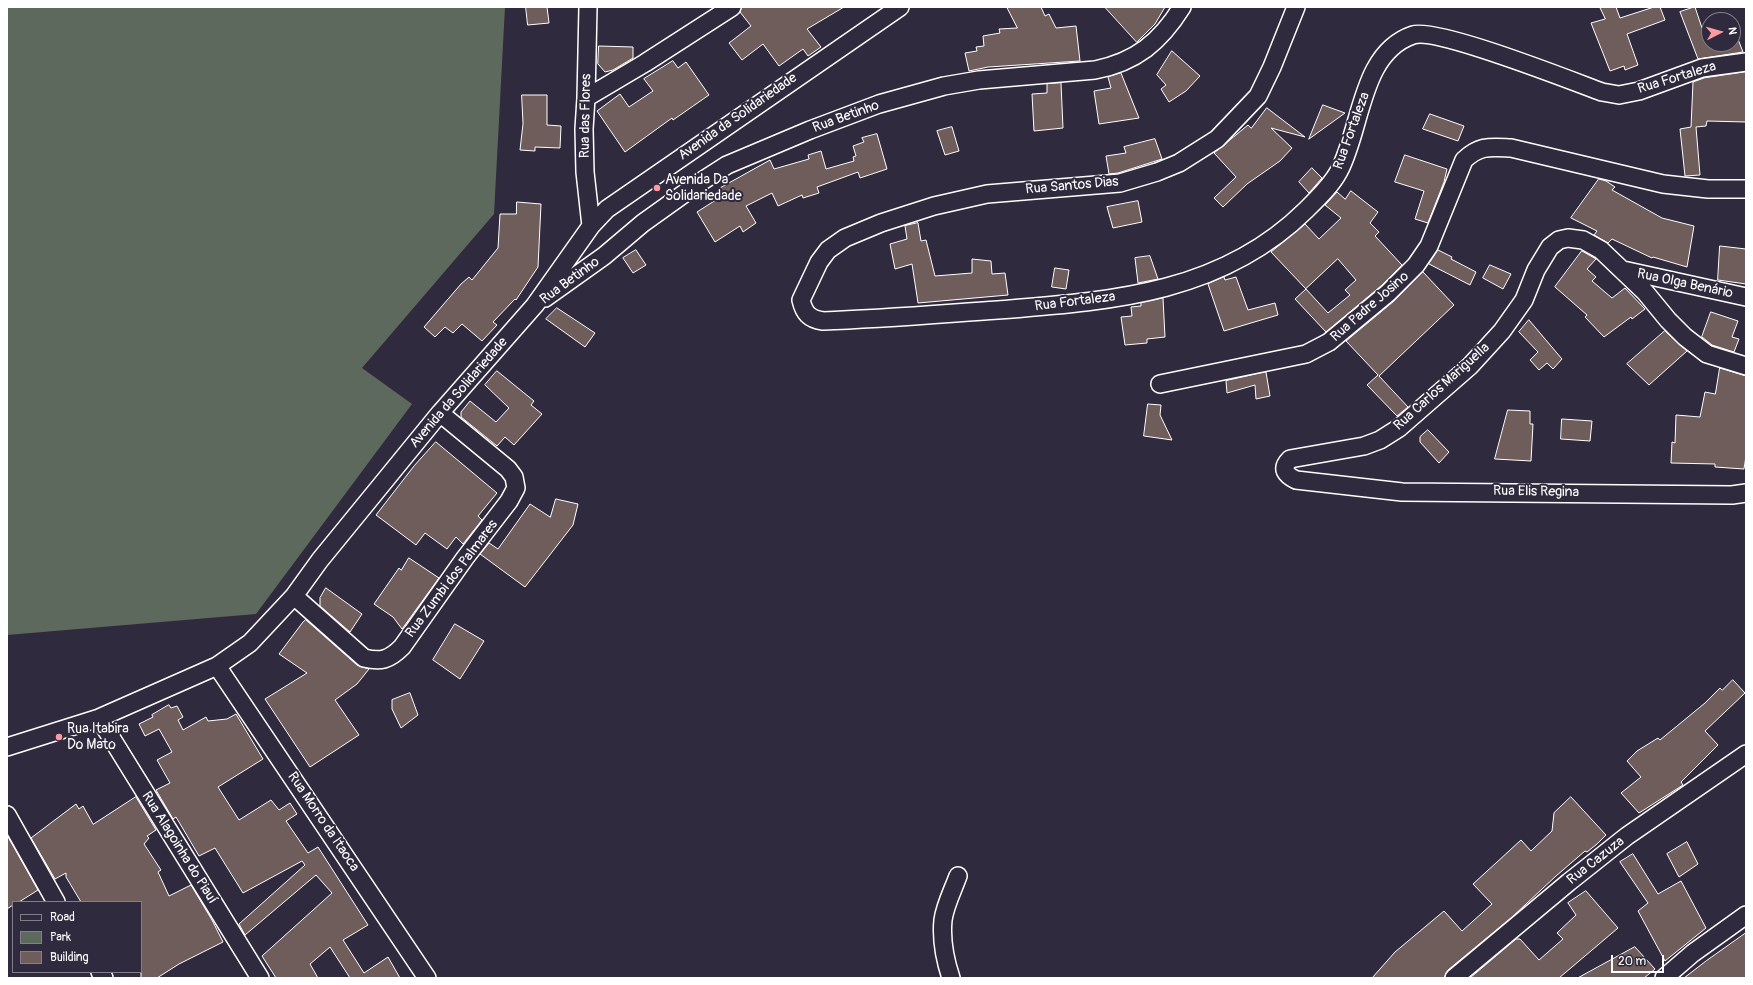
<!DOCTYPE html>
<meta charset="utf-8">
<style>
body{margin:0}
#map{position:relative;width:1753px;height:985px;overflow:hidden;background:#2f2a3d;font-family:Pangolin,sans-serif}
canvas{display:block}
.frame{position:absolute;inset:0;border:8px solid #fff;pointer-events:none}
.legend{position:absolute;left:12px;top:901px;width:130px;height:72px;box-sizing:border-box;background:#2f2a3d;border:1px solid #827f8b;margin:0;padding:5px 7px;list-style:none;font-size:12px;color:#fff}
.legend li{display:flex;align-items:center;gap:8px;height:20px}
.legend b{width:20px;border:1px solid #827f8b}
.north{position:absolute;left:1701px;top:12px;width:40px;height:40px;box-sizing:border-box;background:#2f2a3d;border:1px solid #827f8b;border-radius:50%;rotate:84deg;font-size:11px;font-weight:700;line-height:16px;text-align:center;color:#fff}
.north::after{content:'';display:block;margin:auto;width:14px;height:18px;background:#ff9aa2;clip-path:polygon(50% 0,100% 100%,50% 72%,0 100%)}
.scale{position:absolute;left:1611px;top:955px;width:53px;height:18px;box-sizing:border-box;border:2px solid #fff;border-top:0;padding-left:5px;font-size:12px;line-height:14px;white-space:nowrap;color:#fff;-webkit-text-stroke:3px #2f2a3d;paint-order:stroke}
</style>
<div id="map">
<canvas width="1753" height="985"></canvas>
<div class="frame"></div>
<ul class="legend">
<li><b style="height:5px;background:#2f2a3d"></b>Road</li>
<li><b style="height:11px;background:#5e695e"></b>Park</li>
<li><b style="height:11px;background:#6f5d5c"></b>Building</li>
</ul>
<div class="north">N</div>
<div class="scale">20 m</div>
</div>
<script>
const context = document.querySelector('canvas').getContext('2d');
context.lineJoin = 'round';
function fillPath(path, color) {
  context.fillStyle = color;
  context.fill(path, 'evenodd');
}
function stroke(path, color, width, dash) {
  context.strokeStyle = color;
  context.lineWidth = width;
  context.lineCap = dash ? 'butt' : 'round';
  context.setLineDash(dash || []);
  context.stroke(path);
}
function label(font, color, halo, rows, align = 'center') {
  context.font = font + ' Pangolin,sans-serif';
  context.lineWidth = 4;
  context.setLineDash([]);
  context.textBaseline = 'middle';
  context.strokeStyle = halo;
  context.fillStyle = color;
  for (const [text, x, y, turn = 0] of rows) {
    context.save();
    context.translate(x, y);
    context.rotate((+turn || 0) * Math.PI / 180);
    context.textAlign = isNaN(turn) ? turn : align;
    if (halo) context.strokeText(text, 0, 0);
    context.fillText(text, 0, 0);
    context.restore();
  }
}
const green = new Path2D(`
 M7 7H505L494 214 362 368 412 404 256 614 7 635Z`);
const building = new Path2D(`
 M526 7H547L549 23 528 25Z
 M742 7H844L807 29 821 47 808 56 803 49 779 66 763 44 742 60 729 43 751 26 740 12Z
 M1007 7H1041L1045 16 1049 14 1056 28 1076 26 1080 61 988 67 969 71 965 53 977 51 976 47 984 46 983 36 1000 33 999 29 1017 28Z
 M1105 7H1165L1155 24 1137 42Z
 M1600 7H1616L1620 18 1654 7H1660L1665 20 1627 34 1638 65 1625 70 1624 66 1610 71 1591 23 1605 19Z
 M1695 7 1702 28 1709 27V44H1733V35L1736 34 1743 52 1698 59 1680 12Z
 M599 46 633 47V58L613 70 605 72 598 64Z
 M1172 51 1200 76 1186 91 1169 102 1161 89 1166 85 1157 75Z
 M673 61 678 68 686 62 709 95 673 120 672 118 625 152 597 111 620 94 629 107 653 91 644 79Z
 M1746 72V122L1707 121 1706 126 1696 127 1700 175 1685 176 1680 129 1691 127 1693 82 1704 78Z
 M1121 73 1139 118 1099 124 1094 91 1111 88 1108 77Z
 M1061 83 1063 128 1034 131 1032 94 1047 93V84Z
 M522 95H547V125L561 126 560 148 535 147V151L520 150 523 124Z
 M1323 105 1345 113 1309 139Z
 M1267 108 1305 137 1271 128 1292 148 1280 161 1247 184 1223 207 1214 198 1236 177 1214 153 1248 125 1251 128Z
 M1430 114 1464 126 1458 141 1423 129Z
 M952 127 959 151 945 155 937 131Z
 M877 134 887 169 860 178 858 172 817 187 819 193 803 198 802 195 778 206 772 193 746 206 756 223 743 232 740 226 715 242 697 212 722 196 718 189 770 160 774 169 809 159 808 155 821 151 826 169 854 161 853 157 856 156 853 146 864 142 862 138Z
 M1155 139 1162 159 1118 173 1109 174 1106 156 1126 153 1124 147Z
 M1405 155 1447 169 1444 182 1428 223 1415 219 1424 191 1395 182Z
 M1312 168 1322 178 1309 193 1299 182Z
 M1599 179 1606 181 1615 187 1612 190 1662 218 1694 226 1687 267 1653 257 1652 258 1612 239 1608 243 1594 235 1597 231 1571 218Z
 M1351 191 1378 212 1370 223 1379 232 1375 236 1402 265 1381 286 1326 332 1295 299 1306 289 1271 252 1305 224 1319 239 1341 218 1325 205 1337 192 1345 199ZM1338 259 1356 280 1345 290 1350 295 1328 313 1306 289Z
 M1138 201 1142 222 1113 228 1107 207Z
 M517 202 541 204 538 267 516 300 515 299 493 322 497 325 482 341 462 324 453 333 445 327 435 337 424 327 461 284 469 277 472 280 498 248 500 214H516Z
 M918 223 921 241 926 240 935 276 972 273V259L991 261 992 274 1005 273 1008 295 918 303 912 264 895 269 890 244 907 239 905 226Z
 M1720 246 1746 249V284L1718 280Z
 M636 250 646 265 633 273 623 258Z
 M1438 250 1452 257 1451 259 1476 272 1470 285 1429 264Z
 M1582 251 1596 259 1587 269 1596 277 1592 281 1612 298 1625 288 1645 309 1632 319 1631 317 1604 337 1585 317 1587 315 1555 287Z
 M1150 256 1158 279 1138 283 1135 258Z
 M1490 265 1511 274 1503 289 1483 278Z
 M1055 268 1069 270 1066 289 1052 287Z
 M1423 272 1454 305 1379 376 1408 407 1397 416 1367 385 1378 375 1346 341 1394 301Z
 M1224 277 1225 280 1236 277 1248 310 1275 303 1278 315 1224 331 1208 284Z
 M1163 298 1165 337 1147 339V343L1125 345 1121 317 1132 316 1131 307 1141 306V303Z
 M557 308 595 333 585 347 546 319Z
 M1711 312 1738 321 1732 337 1739 339 1734 352 1712 345 1702 337Z
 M1529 320 1562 359 1553 369 1547 363 1539 370 1530 360 1538 352 1519 332Z
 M1665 331 1687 351 1649 385 1627 364Z
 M1720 368 1746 376V456L1744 469 1715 467V464L1671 463 1672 442 1675 443 1676 415 1700 417 1705 392 1715 394Z
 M497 371 534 401 531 405 542 414 514 445 505 437 497 446 461 417V412L470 401 496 422 509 408 485 385Z
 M1266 372 1270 396 1256 399 1255 385 1227 393 1226 381Z
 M1148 404 1161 405 1160 415 1172 440 1144 436Z
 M1508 410 1530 411V424H1533L1531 461 1495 459Z
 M1562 419 1592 421 1590 441 1561 439Z
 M1428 430 1449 452 1439 463 1420 442V437Z
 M436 442 497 493 478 516 482 520 463 544 456 537 447 549 425 533 416 545 376 515 414 466Z
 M556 499 578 504 573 525 525 587 480 554 489 543 498 549 530 504 550 517Z
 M409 558 439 578 402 629 393 617 374 604 399 568 401 570Z
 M326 588 362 614 350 632 320 606V598Z
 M306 620 357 665 369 669 357 684 335 700 359 735 310 767 265 699 307 673 279 654 303 622Z
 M455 624 484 641 460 679 433 660Z
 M1733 680 1745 693 1705 731 1718 745 1681 782 1683 785 1639 813 1621 793 1641 777 1627 761 1637 751 1658 738 1660 740 1705 703 1720 688 1722 690Z
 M410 693 418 715 401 728 392 709V700Z
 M169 705 171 708 177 706 183 717 178 720 183 730 206 717 208 721 227 719 236 714 263 759 218 787 239 820 271 800 279 810 290 803 297 814 286 821 308 853 318 847 368 925 343 940 364 973 388 957 400 978H350L330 947 310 964 318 978H276L262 956 332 893 316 875 245 935 239 924 305 865 302 861 243 893 215 848 199 856 176 817 173 819 156 790 170 783 157 760 172 752 159 729 145 736 139 724 153 717 152 715Z
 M136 797 156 830 147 836 149 838 144 844 161 870 158 872 169 896 191 885 212 920 223 942 179 964 157 978H141V902H81L66 877V873L55 879 31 838 76 804 79 809 83 806 93 824Z
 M1571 797 1606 835 1597 844 1587 852 1585 851 1556 876 1511 918 1448 970 1444 978H1372L1395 952 1444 911 1462 931 1492 904 1473 884 1521 840 1531 851 1552 831 1554 813Z
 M7 835 38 890 19 902H13V905L7 909Z
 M1687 842 1698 864 1679 877 1667 854Z
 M1633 854 1658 894 1681 881 1706 928 1665 961 1638 911 1648 903 1620 862Z
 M1586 891 1618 928 1559 978H1470L1516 939H1520L1539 960 1563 939 1557 933 1576 915 1568 903Z
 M1746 933V978H1684L1706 961Z
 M1635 947 1655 969 1644 978H1578Z`);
const street = new Path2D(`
 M588 7 586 98 584 129 585 172 591 226
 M1296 7 1272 67 1258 96 1217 139 1179 163 1157 172 1120 183 987 194 934 206 881 223 845 238 828 250 819 262 801 300C804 313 809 319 823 321 882 319 940 314 998 310 1111 301 1221 294 1306 210 1318 198 1331 186 1339 171 1362 128 1360 53 1413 35 1436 27 1572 81 1602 92L1619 95 1639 91 1702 68 1746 62
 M586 98 645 63 732 7
 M1623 270 1746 297
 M545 298 604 256 643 223 699 183 727 165 810 130 879 104 944 86 979 80 1095 70C1136 62 1160 42 1182 7
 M1746 366 1707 354 1685 337 1668 320 1645 292 1601 250 1583 240 1568 238 1559 240 1550 247 1536 270 1524 300 1502 331 1470 366 1399 428 1380 440 1364 446 1290 459C1280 469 1286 475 1296 480L1402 492 1732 495 1746 493
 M1160 384 1306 354 1329 342 1388 293 1416 265 1429 246 1464 160C1480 145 1490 147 1511 148L1663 184 1708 189H1746
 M294 596 364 658C381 662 389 660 402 647L465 558 509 501 516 488 514 477 508 469 440 413
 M217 666 427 978
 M99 718 260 978
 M7 747 99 718 217 666 250 643 294 596 320 560 440 413 535 305 591 226 607 209 900 7
 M7 815 56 902
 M100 972 104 978
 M951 978C945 960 941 940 943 920 945 905 953 890 958 876
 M1454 978 1569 882 1627 836 1746 754
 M1664 978 1693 953 1746 915`);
const markers = [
 [657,188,4,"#ff9aa2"],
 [59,737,4,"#ff9aa2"]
];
const streetNames = [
 ["Rua Fortaleza",1677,78,-17],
 ["Rua das Flores",586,116,-89],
 ["Avenida da Solidariedade",738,117,-35],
 ["Rua Betinho",846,117,-20],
 ["Rua Fortaleza",1352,131,-70],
 ["Rua Santos Dias",1072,186,-5],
 ["Rua Betinho",570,281,-36],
 ["Rua Olga Benário",1685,284,12],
 ["Rua Fortaleza",1075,302,-7],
 ["Rua Padre Josino",1370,307,-41],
 ["Rua Carlos Mariguella",1442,387,-42],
 ["Avenida da Solidariedade",459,393,-49],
 ["Rua Elis Regina",1536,492,1],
 ["Rua Zumbi dos Palmares",452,579,-53],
 ["Rua Morro da Itaoca",323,822,56],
 ["Rua Alagoinha do Piauí",179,848,58],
 ["Rua Cazuza",1596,861,-38]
];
const poiNames = [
 ["Avenida Da",665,180],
 ["Solidariedade",665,196],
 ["Rua Itabira",67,729],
 ["Do Mato",67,745]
];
fillPath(green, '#5e695e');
fillPath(building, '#6f5d5c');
stroke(building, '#fff', 1);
stroke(street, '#fff', 20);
stroke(street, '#2f2a3d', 17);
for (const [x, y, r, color] of markers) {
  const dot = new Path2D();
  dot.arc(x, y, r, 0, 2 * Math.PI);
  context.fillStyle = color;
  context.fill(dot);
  stroke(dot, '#2f2a3d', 1.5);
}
label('14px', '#fff', '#2f2a3d', streetNames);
label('14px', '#fff', '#2f2a3d', poiNames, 'left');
</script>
